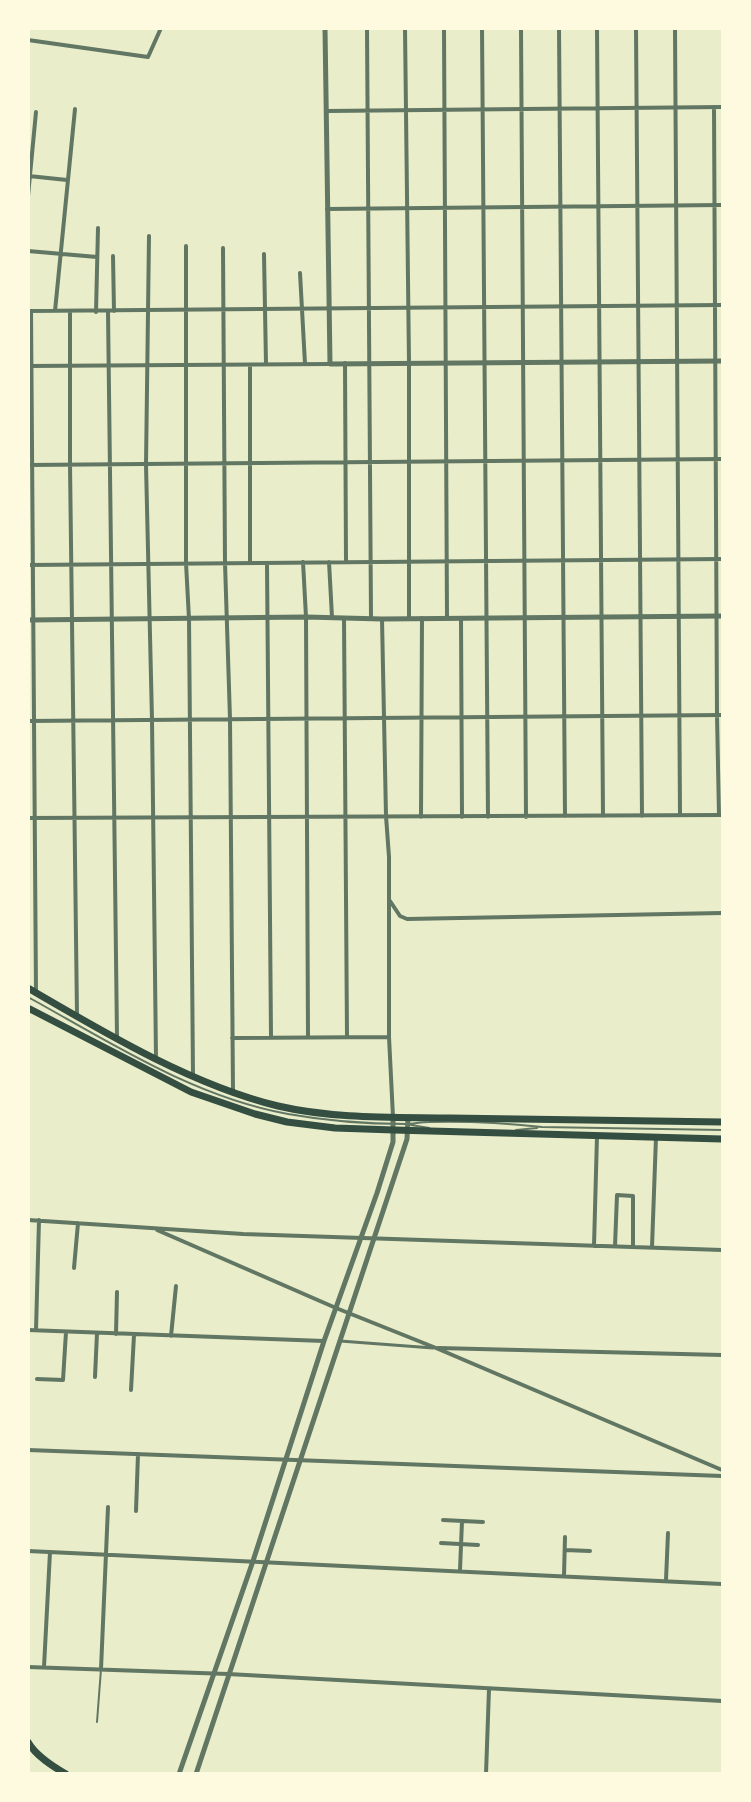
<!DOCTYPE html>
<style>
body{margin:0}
#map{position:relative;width:751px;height:1802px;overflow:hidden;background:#e9edc9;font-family:Inter,sans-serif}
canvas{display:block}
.frame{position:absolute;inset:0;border:30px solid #fefae0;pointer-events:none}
</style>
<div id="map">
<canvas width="751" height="1802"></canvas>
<div class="frame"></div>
</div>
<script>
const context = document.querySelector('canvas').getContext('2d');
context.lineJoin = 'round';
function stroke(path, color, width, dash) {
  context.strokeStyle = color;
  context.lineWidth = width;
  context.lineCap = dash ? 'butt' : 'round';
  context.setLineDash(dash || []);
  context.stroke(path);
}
const service = new Path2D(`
 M28 997C111 1043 194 1097 288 1114 327 1121 367 1124 406 1124 413 1124 421 1122 429 1122 466 1121 505 1123 542 1127L722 1130
 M411 1125 429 1128
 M516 1130 537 1128
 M97 1722 101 1669`);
const pedestrian = new Path2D(`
 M340 1341 433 1348`);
const minor = new Path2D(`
 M367 28 371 618
 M405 28 409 363V619
 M444 28 447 618
 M482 28 488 817
 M521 28 526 817
 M559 28 565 816
 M597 28 603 816
 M636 28 642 816
 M675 28 680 815
 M28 40 148 57 161 28
 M714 107 717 715 719 815
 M327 111 722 107
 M29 176 67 180
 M28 196 36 112
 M327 209 722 205
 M149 236 146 465 152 720 156 1058
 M186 246V563L189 619 193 1076
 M223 248 225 563 230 719 233 1092
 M28 251 97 257
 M264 254 266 364
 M113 256 114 311
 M300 273 305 364
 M28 311 722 305
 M31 311 36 991
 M55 311 75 109
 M108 311 117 1037
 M70 312V465L77 1015
 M96 312 98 228
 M345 363 346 562
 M250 365V563
 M28 366 330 364
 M28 465 722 459
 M303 562 306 617 308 1037
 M329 562 332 617
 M267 563 271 1037
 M28 565 722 559
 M344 618 347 1037
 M461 618 462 817
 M382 619 386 816 389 857V1037L393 1117
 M28 721 722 715
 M421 817 422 618
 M28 818 722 815
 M390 901 400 916 407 919 722 913
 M232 1038 389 1037
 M28 1220 243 1234 722 1250
 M157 1230 336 1308 436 1348 722 1470
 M594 1246 597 1136
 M615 1246 617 1195 633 1196V1246
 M652 1247 656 1137
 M74 1268 78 1223
 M28 1330 324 1341
 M36 1330 39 1220
 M116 1334 117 1292
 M171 1336 176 1286
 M438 1348 722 1355
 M95 1377 97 1333
 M37 1379 63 1380 66 1332
 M131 1390 134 1335
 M28 1450 722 1476
 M136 1511 138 1454
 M443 1520 483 1522
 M441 1543 478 1545
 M565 1550 590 1551
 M28 1551 722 1584
 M460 1570 462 1521
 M564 1575 565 1537
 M666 1580 668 1533
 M28 1667 228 1674 722 1701
 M44 1667 50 1552
 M101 1669 108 1507
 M486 1774 489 1689`);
const tertiary = new Path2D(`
 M325 28 330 364 722 361
 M28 620 306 617 382 619 722 616
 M179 1774 253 1561 324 1341 377 1193 393 1142V1117
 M196 1774 407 1139 408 1118`);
const primary = new Path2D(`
 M28 988C105 1033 192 1085 278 1106 334 1119 393 1117 450 1118 541 1120 632 1121 722 1122
 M28 1008 191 1092 255 1114 287 1122 335 1128 394 1130 722 1139
 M28 1742C36 1756 52 1766 66 1774`);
stroke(service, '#617663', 2);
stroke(pedestrian, '#617663', 3);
stroke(minor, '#617663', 4);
stroke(tertiary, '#617663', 5);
stroke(primary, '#344e41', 7);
</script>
